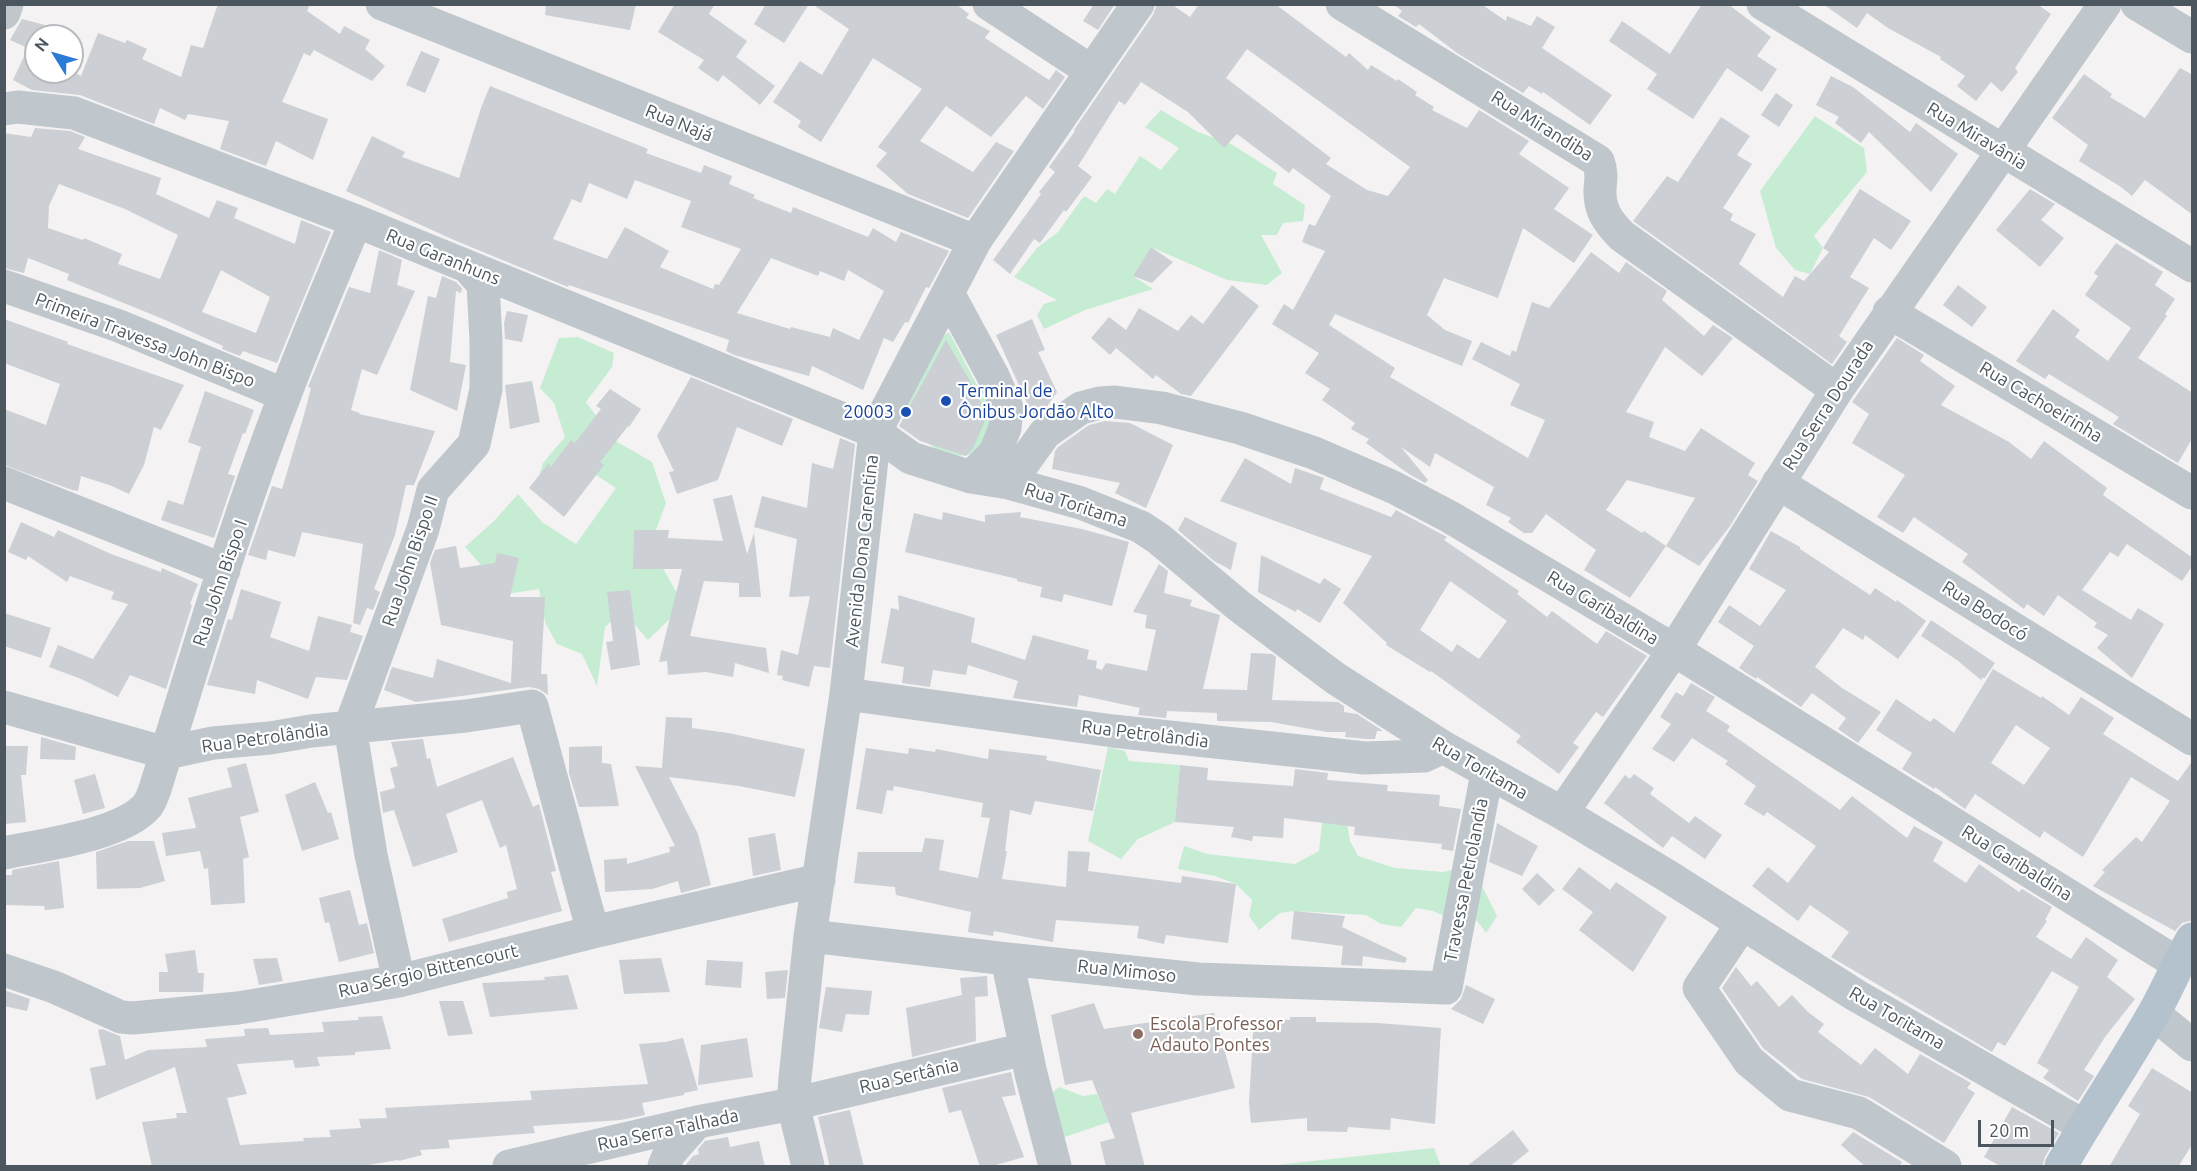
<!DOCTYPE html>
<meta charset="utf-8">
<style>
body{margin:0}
#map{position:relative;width:2197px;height:1171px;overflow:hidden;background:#f4f2f2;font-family:Ubuntu,sans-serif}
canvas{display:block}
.frame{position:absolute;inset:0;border:6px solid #4b565e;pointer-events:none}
.north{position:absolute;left:24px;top:24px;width:60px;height:60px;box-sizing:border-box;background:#fff;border:2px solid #b7bbbf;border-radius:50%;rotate:307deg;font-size:16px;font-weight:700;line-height:24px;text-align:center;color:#4b565e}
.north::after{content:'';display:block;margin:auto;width:21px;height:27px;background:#2a7cd6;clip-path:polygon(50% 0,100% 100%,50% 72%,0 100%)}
.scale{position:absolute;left:1978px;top:1120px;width:76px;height:27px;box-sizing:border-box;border:3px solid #4b565e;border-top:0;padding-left:8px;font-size:18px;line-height:21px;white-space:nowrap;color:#4b565e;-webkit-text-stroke:4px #fff;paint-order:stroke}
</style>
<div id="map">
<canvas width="2197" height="1171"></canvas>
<div class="frame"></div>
<div class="north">N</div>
<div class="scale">20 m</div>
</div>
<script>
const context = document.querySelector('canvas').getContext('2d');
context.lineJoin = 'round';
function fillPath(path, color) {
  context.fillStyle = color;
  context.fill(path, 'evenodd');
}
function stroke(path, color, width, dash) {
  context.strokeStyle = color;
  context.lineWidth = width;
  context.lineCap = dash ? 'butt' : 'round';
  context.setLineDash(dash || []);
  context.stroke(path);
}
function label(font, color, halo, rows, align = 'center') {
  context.font = font + ' Ubuntu,sans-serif';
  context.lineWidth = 4.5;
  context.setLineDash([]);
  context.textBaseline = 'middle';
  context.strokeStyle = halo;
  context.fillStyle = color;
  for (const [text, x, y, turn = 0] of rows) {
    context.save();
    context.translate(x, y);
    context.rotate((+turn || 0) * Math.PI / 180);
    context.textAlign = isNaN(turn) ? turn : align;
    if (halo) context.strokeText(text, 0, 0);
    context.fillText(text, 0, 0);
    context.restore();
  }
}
const green = new Path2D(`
 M1161 110 1198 132 1231 144 1277 173 1273 184 1305 205 1303 221 1283 223 1277 235H1261L1282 273 1267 285 1227 280 1151 247 1133 276 1153 289 1085 310 1044 329 1037 315 1044 304 1057 300 1014 277 1037 248 1058 232 1084 196 1096 203 1107 189 1115 194 1140 156 1161 170 1179 148 1145 127Z
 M1815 116 1864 148 1867 172 1814 236 1823 248 1810 274 1795 270 1776 248 1760 191Z
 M949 332 988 406 992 428 976 451 969 455 955 456 939 451 923 440 906 418 905 409C915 389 931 344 949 332Z
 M578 337 614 353 612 367 586 402 614 440 652 462 666 503 650 546 684 605 648 640 623 611 605 627 597 686 582 654 557 644 545 622 539 589 500 595 490 575 465 547 495 520 518 494 542 522 576 544 616 488 578 463 535 489 543 463 565 437 554 403 540 388 559 338Z
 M1108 747 1125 751 1129 761 1180 765 1175 822 1138 839 1121 859 1088 841Z
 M1322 823H1347L1350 841 1358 856 1395 868 1443 872 1472 866 1497 916 1486 933C1474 914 1467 911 1446 917L1433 911 1416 908 1401 927 1381 924 1366 915 1294 911 1280 913 1259 930 1249 916 1252 900 1236 884 1215 876 1178 869 1184 846 1207 854 1295 864 1319 851Z
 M1059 1087 1083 1096 1097 1094 1109 1122 1059 1139 1048 1096Z
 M1434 1148 1441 1166 1276 1165Z`);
const building = new Path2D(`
 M218 4H310L307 11 340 34 344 26 370 40 365 49 385 66 372 81 314 50 310 56 304 53 282 102 328 119 313 160 276 141 266 166 220 149 229 121 188 114 185 120 160 108 154 124 80 95 32 90 13 80 28 48 10 40 22 19 56 28 54 36H36V72L72 71 81 76 98 33 125 43 127 40 147 49 142 59 181 77 191 45 203 48Z
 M546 4H636L630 30 545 15Z
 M675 4H715L709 14 747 41 736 57 775 86 760 105 723 75 718 82 698 68 704 60 658 32Z
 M766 4H809L784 43 754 24Z
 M812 4H956L969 14 966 18 990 31 985 38 1049 80 1056 70 1065 77 1043 109 1026 96 991 137 946 106 920 141 973 172 996 142 1014 151 968 218 908 194 876 166 887 153 878 147 922 89 873 58 821 142 798 127 801 121 773 102 800 61 822 75 849 29Z
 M1094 4H1115L1098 30 1083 21Z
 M1157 4H1171L1190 17 1199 4H1275L1346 57 1349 53 1368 70 1371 65 1397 81 1398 79 1417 92 1415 95 1434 107 1432 110 1467 128 1479 110 1529 141 1519 154 1569 188 1554 209 1593 235 1574 263 1523 228 1498 298 1444 278 1427 315 1445 330 1472 341 1462 366 1335 314 1329 325 1395 368 1390 377 1528 458 1545 420 1510 405 1520 384 1472 359 1481 342 1510 356 1512 350 1516 352 1532 302 1549 308 1591 252 1619 273 1626 262 1667 291 1662 300 1704 336 1713 325 1733 338 1702 376 1665 347 1626 412 1654 422 1649 437 1685 451 1701 428 1755 463 1748 475 1758 481 1730 526 1699 566 1666 546 1630 598 1584 570 1596 550 1546 514 1532 533H1524L1508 522 1511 518 1486 505 1494 487 1435 453 1430 467 1401 447 1428 480 1425 483 1409 474 1366 443 1369 439 1351 429 1355 423 1322 400 1330 389 1305 373 1319 353 1272 324 1284 304 1293 310 1325 251 1302 242 1309 224 1315 226 1331 196 1293 168 1289 173 1237 134 1224 148 1188 112 1141 82 1125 105 1119 101 1078 166 1092 177 1066 212 1064 210 1040 243 1034 239 1010 274 993 260 1041 194 1039 192 1055 172 1049 167 1075 131 1074 130 1153 15ZM1247 49 1410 167 1388 196 1367 190 1326 164 1331 158 1226 78ZM1627 480 1695 498 1666 546 1644 531 1642 533 1606 510Z
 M1393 4H1481L1506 21 1507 16 1531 26 1537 16 1555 27 1542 48 1612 95 1590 125 1543 92 1542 94 1529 86 1523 93 1457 53 1419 24 1416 27 1398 16 1402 11Z
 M1702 4H1728L1771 37 1757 56 1777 69 1762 92 1727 68 1693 119 1647 89 1657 74 1609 41 1622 21 1670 54Z
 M1823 4H2037L2051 14 2015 68 2018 72 2002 92 1991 82 1976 101 1957 86 1965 76 1940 59 1941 57 1888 28 1867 13 1857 28Z
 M421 51 440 59 425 93 406 85Z
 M2180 68 2193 75V215L2145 180 2132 196 2121 187 2079 161 2088 145 2052 118 2084 74 2112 94 2110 97 2145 118Z
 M1831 76 1853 87 1910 132 1916 123 1958 154 1931 192 1869 132 1861 143 1835 123 1839 117 1816 105Z
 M490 86 648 149 646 153 701 173 704 165 732 176 729 184 755 195 753 198 791 213 793 207 868 237 873 228 896 242 901 232 949 251 929 288 926 287 908 323 905 322 893 342 884 338 863 390 812 366 809 376 734 355 726 351 729 340 569 285 568 287 454 240 346 191 372 136 405 152 402 157 459 178 481 108ZM635 180 691 201 681 227 741 249 719 285 715 284 713 289 660 267 669 251 625 227 607 259 553 239 572 199 581 203 589 183 627 199ZM771 258 818 276 820 271 844 281 848 270 884 291 859 340 833 328 830 337 791 327 790 329 737 313Z
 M1776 93 1793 105 1779 127 1761 115Z
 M1721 117 1750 136 1737 155 1752 164 1723 208 1733 214 1730 220 1756 234 1739 264 1783 297 1795 276 1804 281 1829 252 1823 248 1860 189 1911 221 1891 250 1874 238 1850 277 1869 288 1839 336 1847 342 1832 364 1633 221 1667 176 1678 182Z
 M35 128 70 131 85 137 78 149 161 178 156 194 209 218 217 200 238 208 234 218 295 244 301 220 331 232 277 363 243 351 240 356 222 349 223 346 163 319 67 280 69 274 28 258 24 273 4 268V133L31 137ZM59 184 125 209 178 235 160 279 118 264 122 254 84 238 83 240 48 228 49 206ZM221 270 270 297 256 333 202 312Z
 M2030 189 2055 204 2041 220 2064 238 2040 267 1996 230Z
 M2116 243 2163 272 2155 285 2175 299 2165 314 2167 316 2138 358 2193 393V437L2178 463 2113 424 2119 417 2049 374 2045 379 2016 361 2053 309 2080 330 2075 337 2108 361 2131 328 2085 295 2098 276 2094 273Z
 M1151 247 1173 262 1152 283 1133 276Z
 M379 250 402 260 397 285 415 291 377 375 362 369 351 410 360 413 359 414 435 431 414 485H406L395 535 374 589 380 592 373 610 367 608 360 625 353 623 363 544 302 532 295 557 268 550 266 560 248 555 272 486 282 489 304 415 311 388 308 387 349 287 370 293Z
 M442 276 456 282 462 288 461 293 456 291 450 362 466 365 457 411 410 390 428 296 436 298Z
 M1232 285 1259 306 1191 396 1181 394 1156 375 1153 379 1116 348 1110 355 1091 338 1109 317 1126 330 1139 308 1178 331 1191 315 1203 324Z
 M1958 285 1987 307 1972 327 1943 305Z
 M507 311 528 315 522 342 505 339 504 323Z
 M4 319 68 342 67 344 184 385 161 430 154 427 144 465 129 494 112 486 81 476 78 491 72 490 4 465V409L46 425 60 384 4 363Z
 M1032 319 1045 350 1038 352 1057 392 1044 411 1034 418 996 335Z
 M1897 338 1924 355 1920 361 1955 386 1941 405 2009 442 2031 459 2044 441 2107 488 2103 495 2193 558V565L2182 581 2127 544 2118 557 2110 552 2082 590 2131 620 2138 608 2164 624 2132 678 2097 648 2108 635 2094 627 2097 623 2058 595 2044 616 2027 604 2024 609 1962 562 1968 554 1914 517 1903 533 1877 517 1905 475 1852 443 1869 414 1852 402Z
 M946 340 975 390 987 416 973 448 966 456 920 441 899 426Z
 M691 377 793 419 782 446 737 427 718 480 677 494 669 472 674 471 657 436Z
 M532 381 540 422 510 429 505 385Z
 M610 389 641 409 629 427 628 426 600 462 604 465 564 517 529 488 549 463 550 468 571 440 575 443 601 409 596 406Z
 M205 391 254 410 245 434 243 433 228 474 235 476 214 538 161 520 168 500 183 505 201 447 188 442Z
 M1105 421 1130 423 1173 445 1146 508 1115 493 1120 483 1052 469 1055 451 1058 447 1089 425Z
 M840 438 855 444 830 668 814 666 809 687 782 680 783 676 777 675 781 650 798 655 810 596 789 597 797 539 754 527 762 496 807 508 812 463 833 469Z
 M1245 458 1291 484 1295 468 1324 478 1320 489 1391 517 1396 510 1447 537 1444 540 1519 591 1517 594 1547 617 1552 611 1597 644 1606 631 1647 656 1603 717 1596 712 1573 743 1579 747 1559 774 1516 742 1521 736 1431 671 1430 672 1386 645 1387 643 1343 603 1372 556 1220 501ZM1450 581 1507 621 1479 659 1457 644 1452 652 1420 630Z
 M732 495 747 554 754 533 761 597H739V583L704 581 690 636 766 648 769 673 735 663 733 677 706 672 668 675 667 661 659 662 682 569H633L634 530H669L668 538 723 541 713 499Z
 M943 512 985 522V515L1021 512 1020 517 1082 529 1129 542 1112 606 1064 594 1062 602 1040 597 1042 587 1017 581V579L905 552 914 513 942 520Z
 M1185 517 1237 543 1231 570 1214 561 1178 530Z
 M21 522 54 537 58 530 111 554 161 572 162 568 198 584 190 604 192 605 166 689 130 675 118 697 81 679 49 667 58 645 93 659 128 604 111 599 114 592 70 576 67 582 28 556 26 560 8 552Z
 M1771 531 1800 547V549L1870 595 1875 588 1896 602 1897 600 1926 621 1898 659 1865 635 1863 640 1843 628 1815 667 1842 688 1881 712 1858 743 1838 729 1846 718 1812 693 1801 707 1757 677 1756 679 1739 668 1754 646 1718 622 1729 605 1760 626 1786 590 1749 569Z
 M456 546 460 568 495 563 497 553 519 558 510 597H545L541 674H547L548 695 539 689 529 687 416 702 384 690 392 667 433 678 437 659 511 683 513 641 441 625 430 563 435 550Z
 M1261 555 1320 584 1324 578 1341 589 1320 623 1297 609 1296 612 1258 592Z
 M1159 564 1168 571 1164 593 1192 600 1190 606 1220 615 1203 689 1247 690 1251 653 1272 654 1276 657 1272 700 1338 702 1344 706V712L1357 714 1383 731H1377L1375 739H1366L1345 737 1346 732H1327L1271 722 1217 721V713L1167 711 1166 718 1138 715 1140 708 1079 695 1077 707 1013 698 1018 681 968 665 966 675 933 670 930 687 902 683 904 667 881 663 891 608 899 610 898 595 975 618 971 642 1025 660 1033 635 1089 650 1087 659 1097 661 1096 668 1102 670 1106 663 1147 671 1156 630 1145 628 1147 615 1133 612Z
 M241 589 281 602 270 637 309 651 318 616 352 625 350 632 363 636 347 680 316 677 308 699 257 680 255 694 207 685 228 619 232 620Z
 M630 590 640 665 611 670 606 642 613 641 607 592Z
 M4 613 51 628 41 658 4 646Z
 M1931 620 1995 663 1984 679 1983 677 1981 680 1957 660 1921 636Z
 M1993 669 2041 698 2042 696 2069 715 2081 697 2114 718 2103 734 2178 781 2193 760V920L2182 923 2175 931 2093 886 2105 872 2102 870 2136 837 2142 842 2170 801 2131 777 2083 857 2044 831 2040 838 1975 794 1965 809 1935 787 1934 789 1902 769 1912 753 1876 730 1896 699 1930 722 1934 718 1954 733ZM2016 725 2050 748 2024 785 1991 763Z
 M1691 683 1715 697 1706 711 1730 726 1727 731 1840 810 1852 796 1907 838 1914 826 1943 842 1933 861 1966 883 1979 864 2019 892 2022 889 2052 907 2045 920 2047 921 2036 937 2071 959 2086 937 2118 960 2107 977 2135 999 2105 1037 2084 1070 2094 1076 2078 1101 2043 1078 2049 1070 2037 1063 2079 987 2052 971 2005 1046 1998 1042 1992 1052 1831 957 1849 932 1810 905 1798 921 1752 886 1768 867 1788 883 1816 846 1767 812 1764 816 1744 804 1756 786 1725 764 1728 761 1692 738 1674 762 1652 749 1671 724 1660 717 1676 692 1683 696Z
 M666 717 692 718V728L728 733 805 749 795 797 739 786 669 777 698 834 711 885 681 893 678 881 652 889 605 892 604 860 627 858V864L670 852 669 847 675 846 635 766 662 768Z
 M41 737 76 747 75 760 40 759Z
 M423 739 427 759 430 758 437 787 513 757 533 807 539 804 556 871 551 872 562 911 449 942 442 919 508 898 507 892 517 889 506 845 500 848 482 800 446 814 458 852 413 867 394 810 383 813 380 792 395 788 390 768 398 766 391 742Z
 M4 746H28L26 775H21L26 822 4 824Z
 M602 746V763L611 764 619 806 579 807 569 773V747Z
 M866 748 908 754 909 748 935 752 936 749 988 759 989 749 1047 756 1046 760 1101 770 1093 811 1035 801 1031 815 1010 810 1005 851H1007L1002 879 1066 887 1068 851 1090 852 1088 871 1181 883 1182 876 1236 884 1228 943 1166 935 1164 944 1137 938 1139 926 1056 920 1053 942 994 931 993 936 968 932 971 912 896 895 895 887 854 883 858 852H922L925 838 944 840 939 870 978 878 990 818 981 817 983 803 894 786 893 791 887 790 882 814 856 809Z
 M246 763 259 812 240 817 249 857 243 859 245 903 211 905 208 868 204 869 200 851 166 856 162 833 196 828 188 798 232 787 227 768Z
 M1180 765 1208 768 1207 780 1293 786 1295 769 1328 773 1327 780 1388 785 1387 791 1440 795 1439 806 1461 809 1453 851 1441 849 1442 844 1354 835 1355 827 1284 818 1283 838 1253 836 1252 841 1231 837 1234 827 1175 822Z
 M95 774 105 808 83 814 74 780Z
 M1634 774 1654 788 1650 794 1689 823 1695 816 1722 835 1705 859 1672 836 1663 848 1604 803 1625 775 1630 779Z
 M315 782 328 813 331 812 339 839 302 851 285 795Z
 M1497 823 1538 846 1522 876 1489 862Z
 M775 833 781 870 753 876 748 838Z
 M128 841H154L165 881 140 888 97 889 96 852Z
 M59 861 64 908 45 910 44 906 4 905V875H12V870Z
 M1579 867 1610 890 1616 882 1667 917 1633 972 1579 930 1593 912 1562 889Z
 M1537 873 1555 890 1539 906 1522 889Z
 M350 890 359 925 367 923 374 953 339 962 329 922 325 923 319 898Z
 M1294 911 1345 916 1342 927 1407 958 1405 963 1363 956 1362 966 1341 965 1343 946 1291 939Z
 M195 950 198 973H204L203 992H159V972H168L165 954Z
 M277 958 283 981 259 985 253 959Z
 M661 958 670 992 624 994 619 960Z
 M707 960 743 962 741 988 705 985Z
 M1736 967 1751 986 1757 981 1779 1007 1792 995 1808 1012 1824 1024 1818 1032 1861 1065 1875 1048 1908 1074 1920 1054 1971 1083 1967 1088 1975 1093 1944 1143 1869 1097 1802 1079 1763 1048 1722 988Z
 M788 970 785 998 767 999 765 972Z
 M568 975 578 1009 490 1017 482 983 545 980 544 977Z
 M987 976 988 996 975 997 976 1041 912 1057 906 1008 962 995 960 978Z
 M1466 985 1495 999 1483 1024 1451 1009 1461 999Z
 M826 987 872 991 869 1015 846 1014 842 1032 819 1028Z
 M4 990 30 999 27 1011 4 1006Z
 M439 1001H463L473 1034 448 1036Z
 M1094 1003 1104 1029 1214 1013 1235 1088 1131 1113 1145 1167H1106L1100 1142 1115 1138 1092 1080 1065 1085 1051 1015Z
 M382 1016 391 1049 355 1052V1055L317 1057 320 1066 295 1068 293 1060 237 1064 247 1094 227 1098 240 1145 304 1141 303 1138 331 1137 329 1130 361 1128 359 1119 387 1118 385 1108 532 1100 530 1091 648 1084 639 1044 665 1042 683 1038 698 1090 684 1093V1095L642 1103 645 1115 621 1120 533 1126 535 1133 448 1140 450 1148 420 1150 422 1155 399 1161 398 1160 356 1167H152L142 1122 177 1118 176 1113H187L175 1067 96 1100 90 1068 106 1065 98 1030 102 1029 120 1036 125 1060 148 1050 207 1047 205 1039 245 1036 244 1029 268 1028 270 1035 324 1032 322 1022 359 1020 358 1017Z
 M1290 1017H1316V1022L1378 1023 1441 1028 1435 1124 1391 1118 1390 1130 1348 1127 1347 1132 1307 1131V1118L1251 1123 1249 1103 1254 1018 1290 1020Z
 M747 1038 753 1077 698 1085 701 1045Z
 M2152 1068 2193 1093V1143L2178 1167H2109L2140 1114 2128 1106Z
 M1011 1072 1016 1095 1002 1097 1024 1157 989 1167H980L961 1110 949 1113 942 1088Z
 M2012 1107 2059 1133 2045 1157 2042 1167H2002L1984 1157Z
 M850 1110 864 1167H830L818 1117Z
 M1513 1130 1529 1151 1509 1167H1466Z
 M1853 1132 1902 1162 1899 1167H1866L1841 1145Z
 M728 1137 730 1147 759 1141 765 1167H684L693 1156 699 1154 698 1149 705 1141Z`);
const minor = new Path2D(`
 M382 4 975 241
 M989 4 1091 71
 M1342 4 1598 161C1602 171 1601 179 1600 189 1599 210 1608 222 1622 236L1837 390
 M1763 4 2192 266
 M2137 4 2192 37
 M4 13 7 4
 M4 109 18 107 74 113 356 221 875 432 911 458 971 477 1009 483 1081 503 1141 527 1159 539 1239 606 1335 678 1443 747 1562 813 1666 875 1857 996 2084 1126
 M4 286 119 326 285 395
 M948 293 993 376 1007 408 1005 428 995 453 971 477
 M1889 312 2192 493
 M4 483 224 570
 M1009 483 1045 433 1081 408 1100 403 1115 402 1162 408 1240 428 1314 453 1393 487 1450 517 1674 650 2177 963
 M1778 483 2192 739
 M846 694 1113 731 1365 758 1424 756 1443 747
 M4 707 166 753 213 743 270 738 311 731 466 716 532 706 593 932
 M1562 813 1674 650 1837 390 2105 4
 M4 853C42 845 122 835 147 806 150 802 153 795 155 789 196 657 235 524 285 395 307 336 332 279 356 221
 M1742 924 1699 988 1749 1061 1790 1095 1859 1113 1945 1166
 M810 936 1007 959 1198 979 1446 988 1487 773
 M1007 959 1031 1074 1055 1166
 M4 970 54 987 121 1017 133 1018 238 1008 399 981 593 932 819 880
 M399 981 371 855 350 727 423 529 433 490 474 444 486 389V340L483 284 467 266
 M2154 1014 2192 1045
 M509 1166 697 1122 793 1104 1025 1049
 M664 1166 669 1154 697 1122
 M808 1166 793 1104 795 1078 810 936 846 694 875 432 975 241 1138 4`);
const major = new Path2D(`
 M2061 1166C2090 1115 2123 1067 2152 1016 2167 991 2177 964 2192 939`);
const markers = [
 [946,401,6,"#1a4fb4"],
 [906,412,6,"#1a4fb4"],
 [1138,1034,6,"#8d6e63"]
];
const streetNames = [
 ["Rua Najá",679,123,22],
 ["Rua Mirandiba",1542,126,32],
 ["Rua Miravânia",1977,136,31],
 ["Rua Garanhuns",443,257,22],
 ["Primeira Travessa John Bispo",145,340,21],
 ["Rua Cachoeirinha",2041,402,31],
 ["Rua Serra Dourada",1828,405,-57],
 ["Rua Toritama",1076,505,18],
 ["Avenida Dona Carentina",862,551,-84],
 ["Rua John Bispo II",410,561,-71],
 ["Rua John Bispo I",220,583,-71],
 ["Rua Garibaldina",1603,608,31],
 ["Rua Bodocó",1985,611,32],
 ["Rua Petrolândia",1145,734,7],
 ["Rua Petrolândia",265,738,-8],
 ["Rua Toritama",1480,768,30],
 ["Rua Garibaldina",2017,863,32],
 ["Travessa Petrolandia",1466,880,-79],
 ["Rua Sérgio Bittencourt",428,971,-13],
 ["Rua Mimoso",1127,971,6],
 ["Rua Toritama",1897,1018,30],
 ["Rua Sertânia",909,1076,-13],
 ["Rua Serra Talhada",668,1130,-12]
];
const transitNames = [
 ["Terminal de",958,391],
 ["Ônibus Jordão Alto",958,412],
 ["20003",894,412,"right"]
];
const educationNames = [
 ["Escola Professor",1150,1024],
 ["Adauto Pontes",1150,1045]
];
fillPath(green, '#c6edd3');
fillPath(building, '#cccfd4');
stroke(minor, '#bfc7cd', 33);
stroke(major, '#b4c2ce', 33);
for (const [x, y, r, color] of markers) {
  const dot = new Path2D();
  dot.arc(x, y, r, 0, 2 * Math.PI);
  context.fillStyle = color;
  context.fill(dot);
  stroke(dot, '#fff', 2);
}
label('18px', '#4b565e', '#fff', streetNames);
label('18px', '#164399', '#fff', transitNames, 'left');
label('18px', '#785e54', '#fff', educationNames, 'left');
</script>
